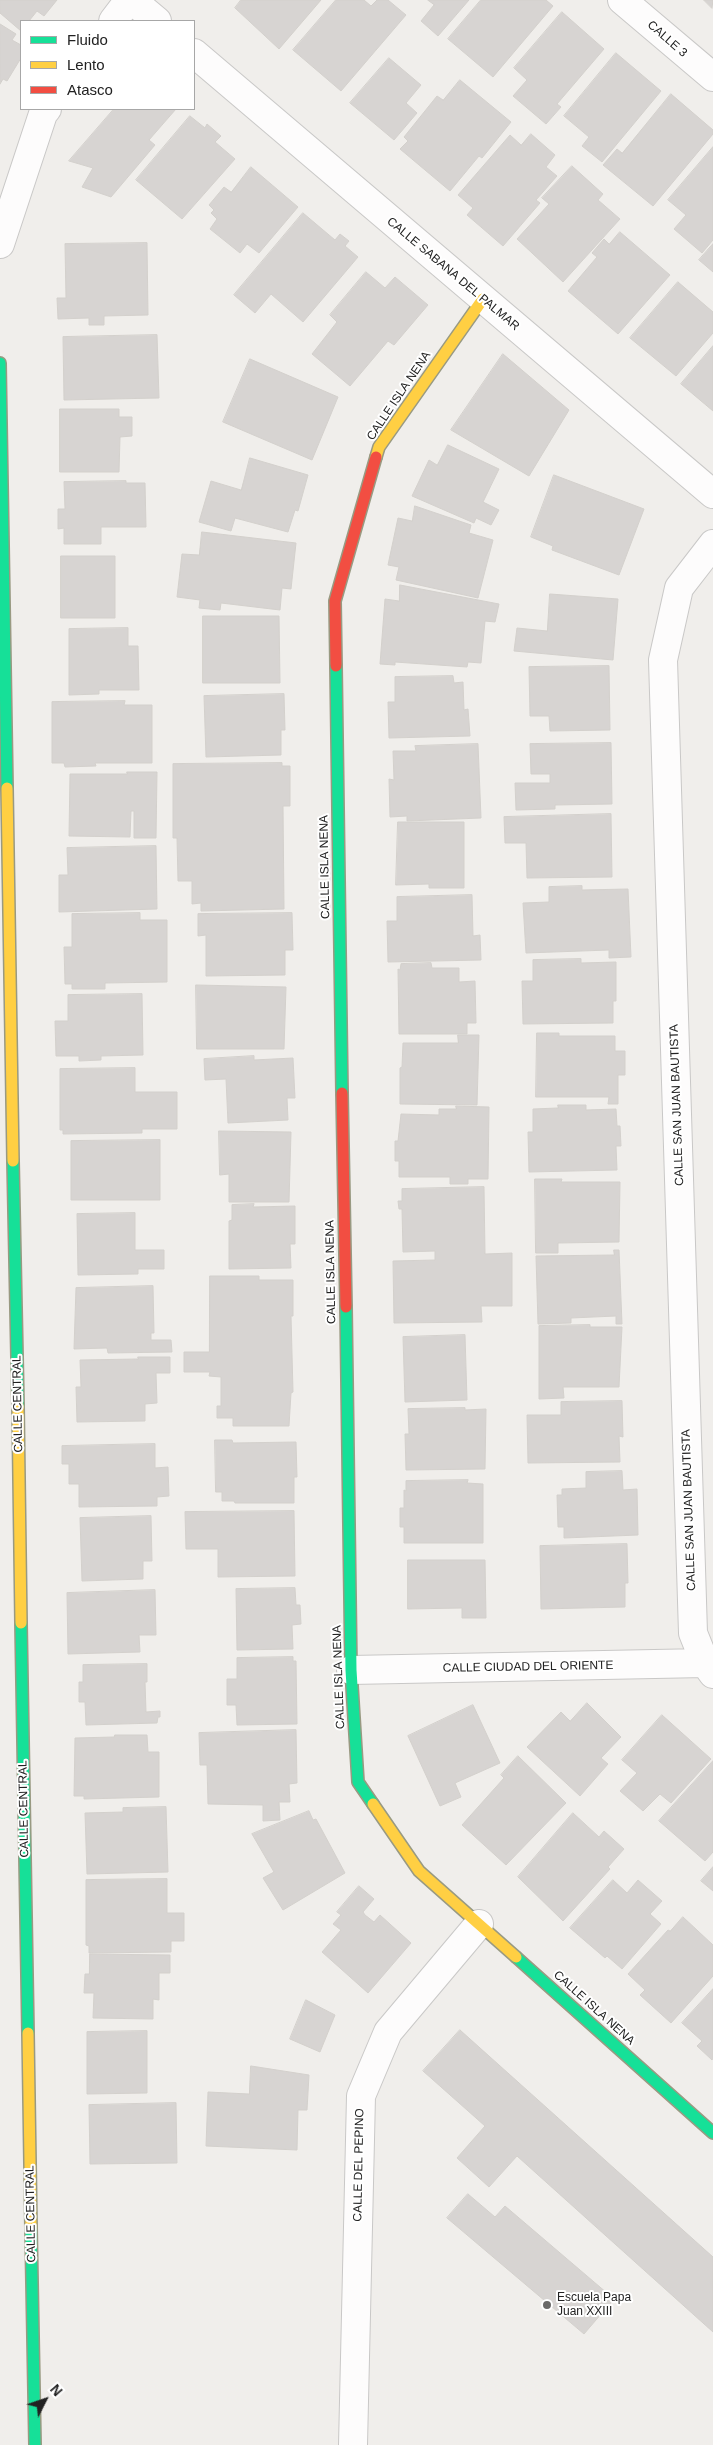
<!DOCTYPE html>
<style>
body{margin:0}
#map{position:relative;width:713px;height:2445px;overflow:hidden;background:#f0eeeb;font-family:Arial,sans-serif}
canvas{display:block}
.legend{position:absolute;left:20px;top:20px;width:175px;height:90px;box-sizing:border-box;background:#fff;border:1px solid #a7a7a7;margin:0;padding:6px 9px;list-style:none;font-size:15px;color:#222}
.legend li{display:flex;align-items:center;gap:10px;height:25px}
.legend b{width:25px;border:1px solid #a7a7a7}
.north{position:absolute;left:20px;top:2375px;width:50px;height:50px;-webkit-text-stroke:4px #fff;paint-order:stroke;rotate:49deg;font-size:14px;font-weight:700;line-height:20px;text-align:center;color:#222}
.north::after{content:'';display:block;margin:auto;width:18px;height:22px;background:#222;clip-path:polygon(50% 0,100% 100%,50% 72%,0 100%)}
</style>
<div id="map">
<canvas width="713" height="2445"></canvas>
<ul class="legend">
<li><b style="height:6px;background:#16e098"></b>Fluido</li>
<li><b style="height:6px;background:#ffcf43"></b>Lento</li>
<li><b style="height:6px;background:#f24e42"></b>Atasco</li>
</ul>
<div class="north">N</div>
</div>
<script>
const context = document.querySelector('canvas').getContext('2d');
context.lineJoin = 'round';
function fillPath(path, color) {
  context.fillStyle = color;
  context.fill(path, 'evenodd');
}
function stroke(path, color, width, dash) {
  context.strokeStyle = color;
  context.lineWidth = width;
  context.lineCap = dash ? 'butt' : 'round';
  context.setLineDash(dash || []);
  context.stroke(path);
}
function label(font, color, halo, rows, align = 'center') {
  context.font = font + ' Arial,sans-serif';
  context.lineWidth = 4;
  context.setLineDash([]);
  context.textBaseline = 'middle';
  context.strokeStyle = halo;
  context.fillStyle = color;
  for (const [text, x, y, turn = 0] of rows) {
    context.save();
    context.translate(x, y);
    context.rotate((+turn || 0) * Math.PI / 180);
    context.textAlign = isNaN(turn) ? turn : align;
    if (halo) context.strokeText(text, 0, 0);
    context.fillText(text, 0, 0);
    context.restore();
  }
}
const building = new Path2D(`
 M0 0H57L44 16 37 11 29 21H21V31L0 13Z
 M241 0H321L279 49 235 8Z
 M336 0H364L371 6 377 0H388L406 15 341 91 293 50Z
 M428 0H469L438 36 421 21 434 5Z
 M481 0H546L553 6 493 77 448 39Z
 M704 0H713L712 8Z
 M562 12 604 49 557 104 561 107 546 124 513 96 527 80 514 68Z
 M0 24 16 34 12 40 21 45V58L7 81 3 79 0 84Z
 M616 53 661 91 602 162 582 146 589 137 564 116Z
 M389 58 421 85 406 103 417 113 394 140 350 103Z
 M460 80 511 122 482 158 479 156 450 191 400 149 408 141 404 137 437 96 443 100Z
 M671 94 713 130V134L653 206 603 165 617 149 622 153Z
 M114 109H176L149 140 155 145 111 197 82 187 93 168 69 161Z
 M190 116 205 128 207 124 221 136 215 142 235 159 182 219 136 180Z
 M531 134 555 155 546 167 557 176 536 200 540 203 503 246 467 215 473 208 458 195 510 135 521 145Z
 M713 147V240L702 253 674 229 686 215 668 200Z
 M572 166 603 194 598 200 620 219 563 282 517 239 549 204 542 198Z
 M251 167 298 207 259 253 247 244 240 253 210 229 217 219 211 213 214 210 209 205 224 187 231 192Z
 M303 213 335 240 340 234 349 241 345 246 358 257 303 322 271 294 255 313 234 295Z
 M620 232 670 275 618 334 568 291 597 257 592 253 604 239 609 244Z
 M147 243 148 315 104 316V325H89V318L58 319 57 298H66L65 244Z
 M713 244V272L699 260Z
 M366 272 385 288 395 277 428 305 394 345 388 341 350 386 312 354 337 322 330 315Z
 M678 282 713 312V333L676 376 630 338Z
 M157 335 159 398 64 400 63 337Z
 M713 346V411L681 384Z
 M503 354 569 410 529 476 451 430Z
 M250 359 338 397 312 460 223 422Z
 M60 409H119V417H132V436L120 437 119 472H60Z
 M448 445 499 469 483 502 499 510 491 525 476 518 474 523 412 496 429 460 437 465Z
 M250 458 308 475 298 511 295 510 288 532 235 518 231 531 199 522 211 481 241 490Z
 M554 475 644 509 619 575 552 550 553 546 531 537Z
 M126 481V483H145L146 527H101V544H64V528L58 529V509H65L64 482Z
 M415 506 471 525 469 533 493 540 478 598 396 580 399 567 388 565 398 518 412 521Z
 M202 532 296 543 291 589 282 588 280 610 221 603 220 610 199 608 200 600 177 597 182 554 199 555Z
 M61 556H115V618H61Z
 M400 585 499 604 495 622 485 621 481 663 468 662 467 667 395 662V665L380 664 385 599 399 601Z
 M550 594 618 599 613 660 514 651 517 628 547 631Z
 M203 616H279L280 683H203Z
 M128 628V646H138L139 690H99V694L69 695V629Z
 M609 666 610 730 550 731 549 716H530L529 667Z
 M453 676 454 683 463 682 464 710 468 709 470 736 389 738 388 702H395V677Z
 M284 694 285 730H281V755L206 757 204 696Z
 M125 701 124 705H152V763H95L96 766 65 767 64 763H52V702Z
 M611 743 612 804 555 805V809L516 810 515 783H550V774H531L530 744Z
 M478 744 481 818 407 821V816L390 817 389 779 394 780 393 751H416L415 746Z
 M282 763V766H290V806H283L284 909 201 911V903L192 904V881H178L177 838H173V764Z
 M127 772H157L156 838H134V811H131L130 837 69 836 70 774H127Z
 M611 814 612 877 527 878 526 843H505L504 817Z
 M398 822H464V888H429V884L396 885Z
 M156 846 157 909 59 912V875H68L67 848Z
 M582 886V890L628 889 631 957 609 958V950L526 953 523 903 549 902V887Z
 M472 895 473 936 480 935 481 960 388 962 387 921H397V897Z
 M140 913V920H167V982L105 983V989H72V984H65L64 947H72V914Z
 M292 913 293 950H285V975L206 976V935L198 936V914Z
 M581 959V963L616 962V1001H613V1023L523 1024 522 981H533V960Z
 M431 963 432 968H459V982L475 981 476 1023H467V1034H399L398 969 400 970 401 964Z
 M196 985 286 987 284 1049H197Z
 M142 994 143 1055 101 1056V1060L79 1061V1056H56L55 1021H68V995Z
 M537 1033H559V1036H615V1051H625V1075H618V1104H608L609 1097H536Z
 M458 1035H479L477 1105 400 1104V1068L402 1067 403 1043H458Z
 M254 1056V1060L293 1058 295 1098H287L288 1120 228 1123 226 1079 205 1080 204 1059Z
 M135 1068V1092H177V1129H142V1133L63 1134V1130H60V1069Z
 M558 1105H586V1110L616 1109 617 1126H620L621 1146H616L617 1170 529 1172 528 1132H533V1109L558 1108Z
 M456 1106 489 1107 488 1179H468V1184H450V1177H399V1161H395V1141H398L401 1114 439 1115V1109H456Z
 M219 1131 291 1132 289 1202H229V1174L220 1175Z
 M160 1140V1200H71V1141Z
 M535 1179H562L561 1182H620L619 1242 558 1243V1253H536Z
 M484 1187 485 1254 512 1253V1306H481L482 1322 394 1323 393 1261 435 1260V1251L403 1252 402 1209H399L398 1201H402V1189Z
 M254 1204 253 1207 295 1206V1244H290L291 1268 229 1269V1221L232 1220V1205Z
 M135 1213V1250H164V1269H138V1274L78 1275 77 1214Z
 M614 1250H619L622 1324H616V1316L571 1318V1323L538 1324 536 1256 614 1255Z
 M210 1276H259V1280H293V1316H291L293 1392 291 1393 289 1426H233V1418H217V1406H221V1377L209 1376 210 1372H184V1352H209Z
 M153 1286 154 1333H151V1340H171L172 1352 108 1353 107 1348 74 1349 76 1288Z
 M590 1325V1327H622L619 1387H563L564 1398 539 1399V1326Z
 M465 1335 467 1400 405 1402 403 1337Z
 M138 1357H170V1373H156L157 1403 145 1404V1421L77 1422 76 1387H81L80 1360 138 1359Z
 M622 1401 623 1437 619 1436 620 1462 528 1463 527 1415H561V1402Z
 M465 1408V1410L486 1409 485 1469 406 1470 405 1434H409L408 1409Z
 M215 1440H232L233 1443 296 1442 297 1477H294V1503H235L234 1501H222V1492H216Z
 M155 1444V1468L168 1467 169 1496 157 1497V1506L79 1507V1484H69V1464H62V1446Z
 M622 1471 623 1490 637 1489 638 1535 564 1538V1527H558L557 1495H562V1489L586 1488V1472Z
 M468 1480 467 1483 483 1484V1543H404V1527H400V1508H404V1490L406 1491V1481Z
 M294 1511 295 1576 218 1577V1549H186L185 1512Z
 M151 1516 152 1561H143V1579L82 1581 80 1518Z
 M627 1544 628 1583H625V1607L541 1609 540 1546Z
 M408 1560H485L486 1618H462V1608L408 1609Z
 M295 1588 296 1605H300L301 1624 292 1625 293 1649 237 1650 236 1589Z
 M155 1590 156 1635H139L140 1652 68 1654 67 1593Z
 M293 1657V1661H296L297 1724 237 1725 236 1705H227V1679H237V1658Z
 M147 1664V1682H145L146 1712 160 1711V1717H158L157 1723 86 1725 85 1702H79V1682H83V1665Z
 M587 1703 621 1737 601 1758 608 1764 580 1796 527 1747 561 1712 570 1721Z
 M473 1705 500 1763 455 1783 461 1797 440 1806 408 1736Z
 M662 1715 711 1759 671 1803 660 1794 643 1811 620 1791 637 1773 622 1760Z
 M296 1730 297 1783 289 1784 290 1802H279L280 1820 263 1821V1805L208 1804 207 1765H200L199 1733Z
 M115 1735H147L148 1752H159V1797L84 1799V1796H74L75 1738 114 1737Z
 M518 1756 566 1803 506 1865 462 1825 504 1778 501 1775Z
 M713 1761V1852L705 1861 659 1821Z
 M166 1807 168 1872 87 1874 85 1813 123 1812V1808Z
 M309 1811 313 1820 316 1819 345 1873 283 1910 263 1878 274 1872 252 1834Z
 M573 1813 599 1837 604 1831 624 1849 608 1867 610 1869 563 1921 518 1877Z
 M713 1867V1891L701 1881Z
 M167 1879V1913H184V1941H171V1952L89 1953V1946L86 1945V1880Z
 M613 1880 627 1893 638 1880 662 1901 650 1914 661 1924 622 1969 607 1956 605 1958 570 1928Z
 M359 1886 374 1899 363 1912 365 1915 374 1922 380 1915 411 1943 368 1993 322 1952 341 1930 333 1924 341 1915 337 1912Z
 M683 1917 713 1945V1976L671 2023 640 1995 645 1990 628 1974 668 1930 670 1931Z
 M90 1954 170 1955V1973H159V2000L153 1999V2019L93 2018 94 1993H84L85 1974H89Z
 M713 1989V2058L712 2060 697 2046 702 2041 682 2023Z
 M306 2000 335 2015 320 2052 290 2039Z
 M460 2030 713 2257V2332L517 2156 489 2187 457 2158 485 2126 423 2071Z
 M147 2031V2093L87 2094V2032Z
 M251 2066 309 2075 307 2110H298L297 2150 206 2146 208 2092 249 2094Z
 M176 2103 177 2163 90 2164 89 2105Z
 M468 2194 495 2217 505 2206 614 2299 584 2334 447 2218Z`);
const street = new Path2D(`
 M132 0 157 21
 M622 0 713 77
 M113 21 129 0
 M194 53 713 494
 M0 244 43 114 47 109
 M713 544 679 588 663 660 693 1633 705 1663 713 1674
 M351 1670 705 1663
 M353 2445 361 2096 388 2032 479 1924`);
const fast = new Path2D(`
 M0 363 7 788
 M336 666 342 1093
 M13 1161 18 1406
 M346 1307 351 1670 358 1782 373 1804
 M21 1623 28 2033
 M516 1957 713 2133
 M31 2228 35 2445`);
const slow = new Path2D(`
 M376 457 379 447 483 299
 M7 788 13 1161
 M18 1406 21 1623
 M373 1804 419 1871 516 1957
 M28 2033 31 2228`);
const jam = new Path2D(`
 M336 666 335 601 376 457
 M342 1093 346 1307`);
const markers = [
 [547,2305,5,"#6a6968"]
];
const streetNames = [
 ["CALLE 3",667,39,41],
 ["CALLE SABANA DEL PALMAR",453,274,40],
 ["CALLE ISLA NENA",399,396,-56],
 ["CALLE ISLA NENA",325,867,-91],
 ["CALLE SAN JUAN BAUTISTA",677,1105,-92],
 ["CALLE ISLA NENA",331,1272,-91],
 ["CALLE CENTRAL",18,1404,-91],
 ["CALLE SAN JUAN BAUTISTA",689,1510,-92],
 ["CALLE CIUDAD DEL ORIENTE",528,1667,-1],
 ["CALLE ISLA NENA",339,1677,-92],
 ["CALLE CENTRAL",24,1809,-91],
 ["CALLE ISLA NENA",594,2008,42],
 ["CALLE DEL PEPINO",359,2165,-89],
 ["CALLE CENTRAL",31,2214,-91]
];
const poiNames = [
 ["Escuela Papa",557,2298],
 ["Juan XXIII",557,2312]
];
fillPath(building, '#d7d4d2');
stroke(building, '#d3d0cc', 1);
stroke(street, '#c9c8c7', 30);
stroke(fast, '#999a82', 14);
stroke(slow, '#999a82', 14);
stroke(jam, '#999a82', 14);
stroke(street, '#fdfcfc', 28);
stroke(fast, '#16e098', 11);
stroke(slow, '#ffcf43', 11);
stroke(jam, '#f24e42', 11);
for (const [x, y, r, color] of markers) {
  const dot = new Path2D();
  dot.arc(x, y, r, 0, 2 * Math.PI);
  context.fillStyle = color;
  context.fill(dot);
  stroke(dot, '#fff', 2);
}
label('12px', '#222', '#fff', streetNames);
label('12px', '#222', '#fff', poiNames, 'left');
</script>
